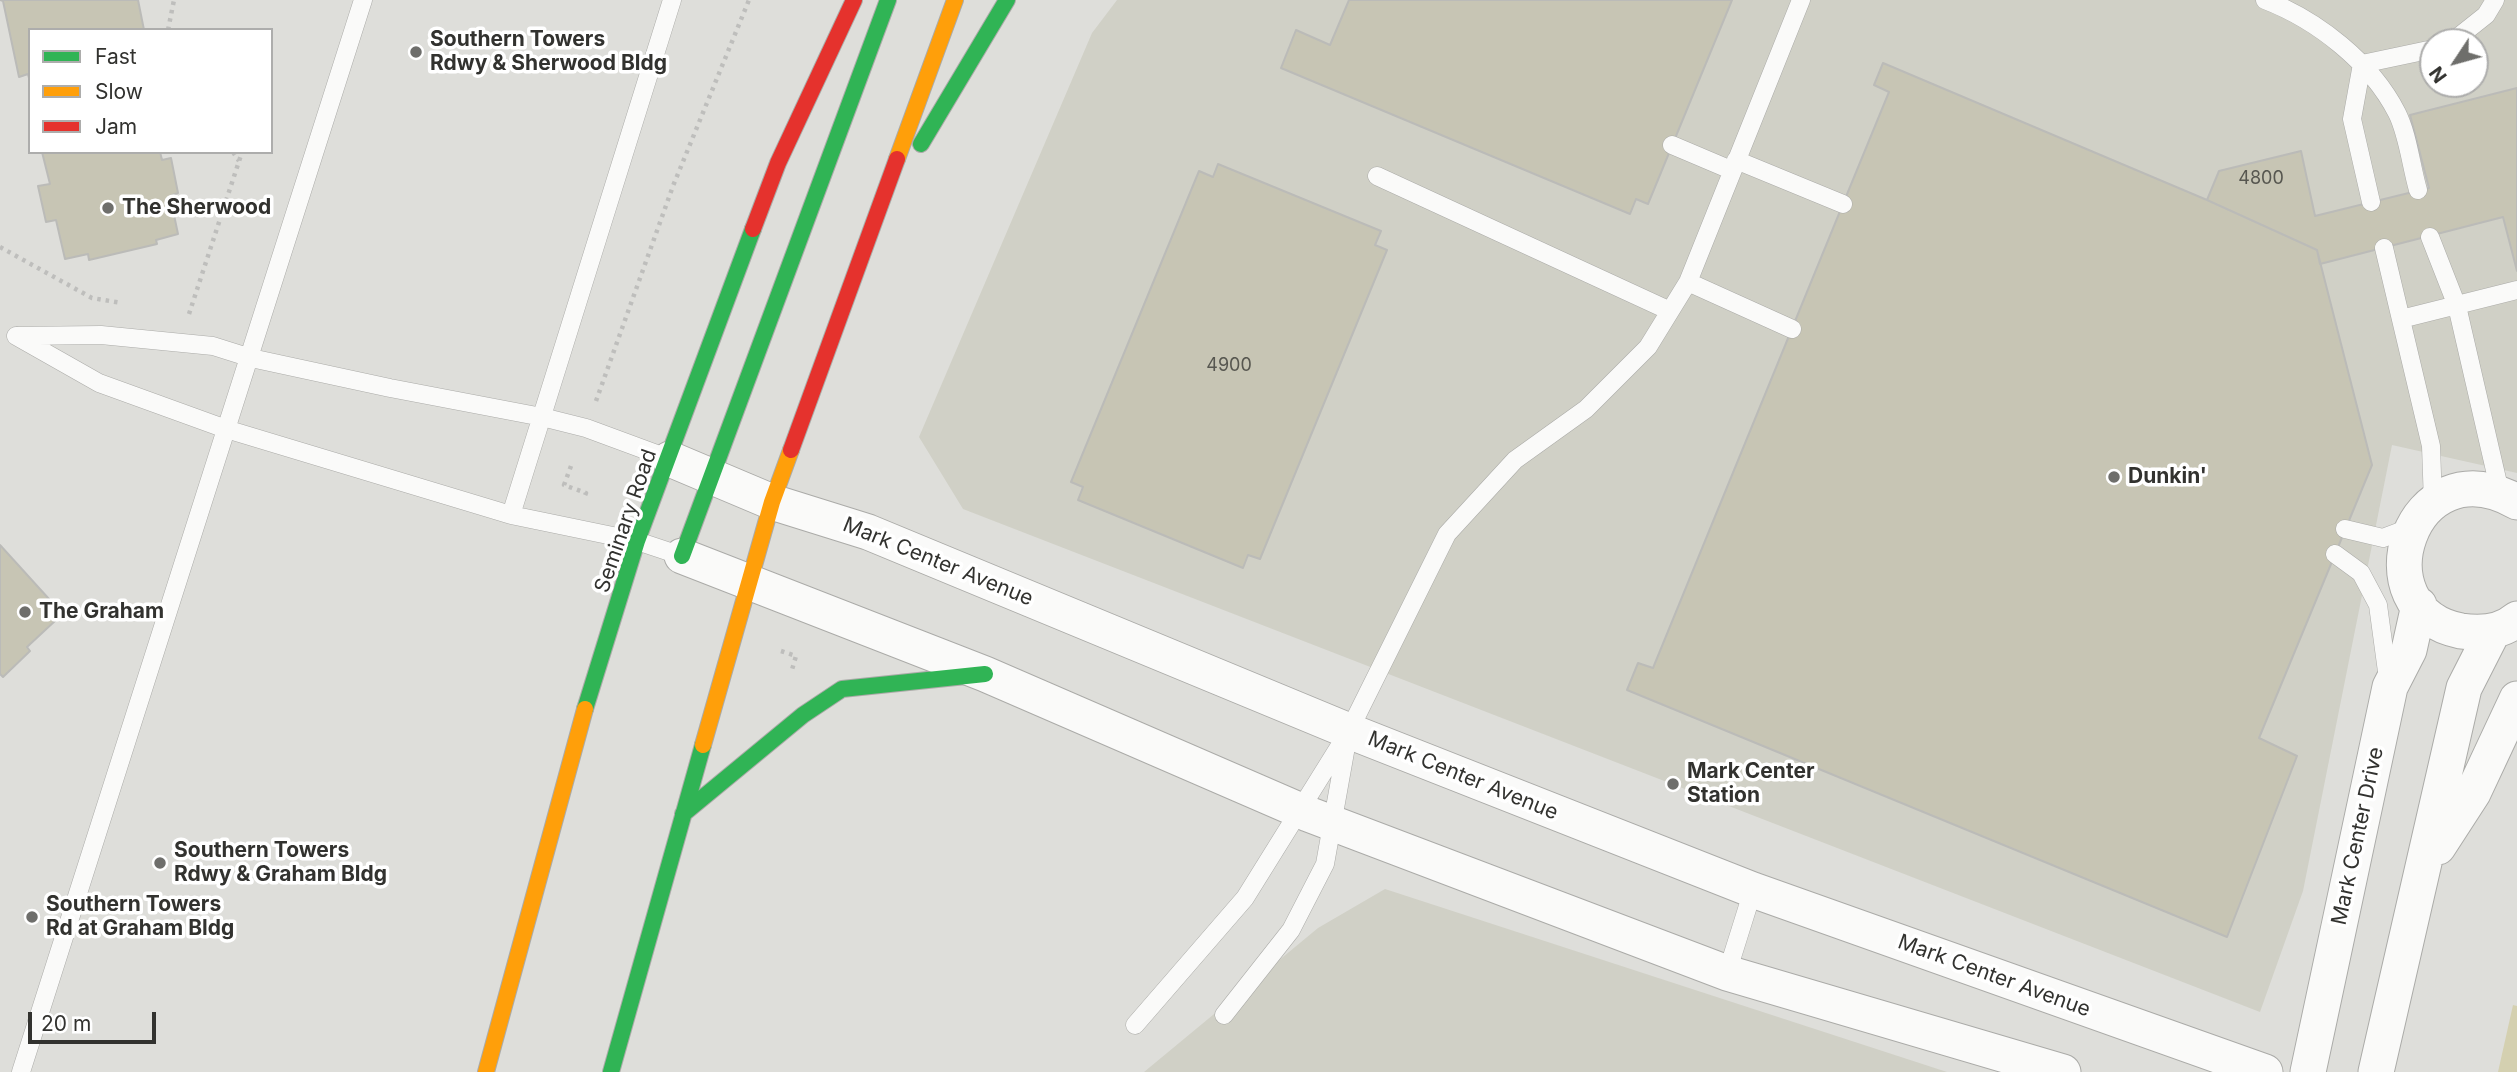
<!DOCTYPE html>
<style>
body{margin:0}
#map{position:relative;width:2517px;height:1072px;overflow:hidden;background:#dededa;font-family:Inter,sans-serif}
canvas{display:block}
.legend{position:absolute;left:28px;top:28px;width:245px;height:126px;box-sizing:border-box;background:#fff;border:2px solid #adadac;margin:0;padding:9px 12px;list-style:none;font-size:21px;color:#32322f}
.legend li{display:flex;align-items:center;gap:14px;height:35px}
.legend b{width:35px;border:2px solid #adadac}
.north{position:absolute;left:2419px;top:28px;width:70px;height:70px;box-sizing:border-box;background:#fff;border:2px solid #adadac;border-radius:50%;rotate:234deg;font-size:19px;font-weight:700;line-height:28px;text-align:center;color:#32322f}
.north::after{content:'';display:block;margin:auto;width:24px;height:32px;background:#6e6e6b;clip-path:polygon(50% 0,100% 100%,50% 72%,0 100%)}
.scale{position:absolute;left:28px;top:1012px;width:128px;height:32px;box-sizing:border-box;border:4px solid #32322f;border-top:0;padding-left:9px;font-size:21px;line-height:24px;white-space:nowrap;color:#32322f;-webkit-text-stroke:5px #fff;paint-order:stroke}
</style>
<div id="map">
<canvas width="2517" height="1072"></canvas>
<ul class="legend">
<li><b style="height:9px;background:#30b455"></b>Fast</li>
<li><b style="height:9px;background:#ff9f0a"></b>Slow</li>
<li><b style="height:9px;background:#e5322d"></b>Jam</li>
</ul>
<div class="north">N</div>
<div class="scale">20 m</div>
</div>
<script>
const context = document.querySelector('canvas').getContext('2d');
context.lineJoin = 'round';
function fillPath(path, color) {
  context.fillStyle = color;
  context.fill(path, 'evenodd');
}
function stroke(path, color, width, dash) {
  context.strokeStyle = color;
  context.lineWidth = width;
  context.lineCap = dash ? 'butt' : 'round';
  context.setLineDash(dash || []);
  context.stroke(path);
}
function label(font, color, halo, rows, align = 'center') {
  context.font = font + ' Inter,sans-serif';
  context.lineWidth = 7;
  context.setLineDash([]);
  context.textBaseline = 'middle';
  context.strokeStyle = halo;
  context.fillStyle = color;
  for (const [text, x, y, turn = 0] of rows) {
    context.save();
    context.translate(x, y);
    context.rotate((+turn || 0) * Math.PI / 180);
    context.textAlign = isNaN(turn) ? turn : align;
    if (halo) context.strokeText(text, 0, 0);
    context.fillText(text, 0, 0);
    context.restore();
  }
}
const built = new Path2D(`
 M1117 0H2517V473L2392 445 2303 891 2260 1012 963 509 919 437 1092 33ZM2433 42H2475V84H2433Z
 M1385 889 1947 1072H1144L1318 928Z`);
const green = new Path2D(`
 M2513 1005 2517 1006V1072H2498Z`);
const building = new Path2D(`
 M0 0H138L144 30H30V82L28 74 19 77 3 1Z
 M1349 0H1732L1648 204 1636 199 1630 214 1281 68 1296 30 1330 45Z
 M1883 63 2207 200 2317 250 2372 465 2259 738 2297 756 2227 937 1627 690 1638 663 1653 668 1843 204 1889 92 1874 85Z
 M2517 88V271L2503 217 2320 264 2317 250 2207 200 2219 171 2301 151 2315 216 2429 188 2410 115Z
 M42 152H160L162 160 171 158 178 193 170 196 178 234 156 240 157 244 89 260 88 254 65 259 56 220 46 222 38 186 50 184Z
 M1218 164 1381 231 1375 245 1387 250 1260 559 1248 555 1243 568 1078 500 1083 487 1071 482 1199 171 1213 177Z
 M0 545 49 599 43 605 56 620 27 647 30 651 3 677 0 674Z`);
const path = new Path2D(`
 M168 30 174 0
 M233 152 239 161
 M0 247 92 298 122 303
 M189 314 242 152
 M596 401 673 186 749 0
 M571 466 564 485 586 493 584 498
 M781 651 796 656 791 673`);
const lane = new Path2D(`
 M2265 0C2317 20 2371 62 2397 113 2408 135 2411 166 2418 190
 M2452 42 2486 15 2495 0
 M2362 64 2352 119 2371 202
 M2362 64 2433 49
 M1672 145 1731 170
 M1736 160 1843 204
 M1377 176 1670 311
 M2430 237 2457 306 2500 492
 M2384 248 2431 446 2433 503
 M1688 282 1792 329
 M2401 319 2517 290
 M16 336 99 383 226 429 511 515 637 541 682 556
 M17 336 101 335 213 346 251 358 390 388 542 417 586 428 670 459
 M511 515 672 0
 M2345 529 2383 538 2412 527
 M2335 554 2361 573 2378 605 2388 679
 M1727 973 1753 890
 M1224 1015 1291 930 1325 864 1347 741
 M1135 1025 1245 898 1349 731 1447 534 1515 460 1586 409 1648 347 1688 282 1801 0
 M21 1072 363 0`);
const street = new Path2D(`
 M670 459 772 502 868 532 1349 731 1753 890 2265 1072
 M2517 502C2410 441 2356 611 2461 631 2480 634 2502 632 2517 619
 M682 556 985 674 1308 814 1727 973 2063 1072
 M2438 847 2473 793 2517 699
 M2308 1072 2390 687 2409 650 2419 605
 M2376 1072 2464 688 2493 631`);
const fast = new Path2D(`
 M921 144 1007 0
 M682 556 888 0
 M585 709 637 541 753 229
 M683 814 803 715 842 689 985 674
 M611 1072 703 745`);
const slow = new Path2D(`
 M897 159 955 0
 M703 745 772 502 791 450
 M486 1072 585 709`);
const jam = new Path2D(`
 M753 229 778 163 854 0
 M791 450 897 159`);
const markers = [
 [416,52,7,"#6e6e6b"],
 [108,208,7,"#6e6e6b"],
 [2114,477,7,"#6e6e6b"],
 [25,612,7,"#6e6e6b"],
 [1673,784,7,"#6e6e6b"],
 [160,863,7,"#6e6e6b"],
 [32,917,7,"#6e6e6b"]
];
const numberNames = [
 ["4800",2261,179],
 ["4900",1229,366]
];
const poiNames = [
 ["Southern Towers",430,40],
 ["Rdwy & Sherwood Bldg",430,64],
 ["The Sherwood",122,208],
 ["Dunkin'",2128,477],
 ["The Graham",39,612],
 ["Mark Center",1687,772],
 ["Station",1687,796],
 ["Southern Towers",174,851],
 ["Rdwy & Graham Bldg",174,875],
 ["Southern Towers",46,905],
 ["Rd at Graham Bldg",46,929]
];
const streetNames = [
 ["Seminary Road",626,521,-71],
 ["Mark Center Avenue",938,562,22],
 ["Mark Center Avenue",1463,776,22],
 ["Mark Center Drive",2358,836,-78],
 ["Mark Center Avenue",1994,976,20]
];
fillPath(built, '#d0d0c6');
fillPath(green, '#d4d0b0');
fillPath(building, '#c7c5b4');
stroke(building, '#bbbbb8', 2);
stroke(lane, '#ababa8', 19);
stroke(street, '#ababa8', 37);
stroke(fast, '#ababa8', 18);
stroke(slow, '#ababa8', 18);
stroke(jam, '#ababa8', 18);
stroke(path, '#bebebc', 4.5, [3.5, 5]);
stroke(lane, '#fafaf9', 18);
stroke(street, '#fafaf9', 35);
stroke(fast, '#30b455', 16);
stroke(slow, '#ff9f0a', 16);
stroke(jam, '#e5322d', 16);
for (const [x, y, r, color] of markers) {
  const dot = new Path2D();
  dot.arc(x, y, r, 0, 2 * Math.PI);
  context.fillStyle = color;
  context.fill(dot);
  stroke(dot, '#fff', 2.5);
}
label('18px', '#575750', null, numberNames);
label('bold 21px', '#32322f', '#fff', poiNames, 'left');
label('21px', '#32322f', '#fff', streetNames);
</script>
